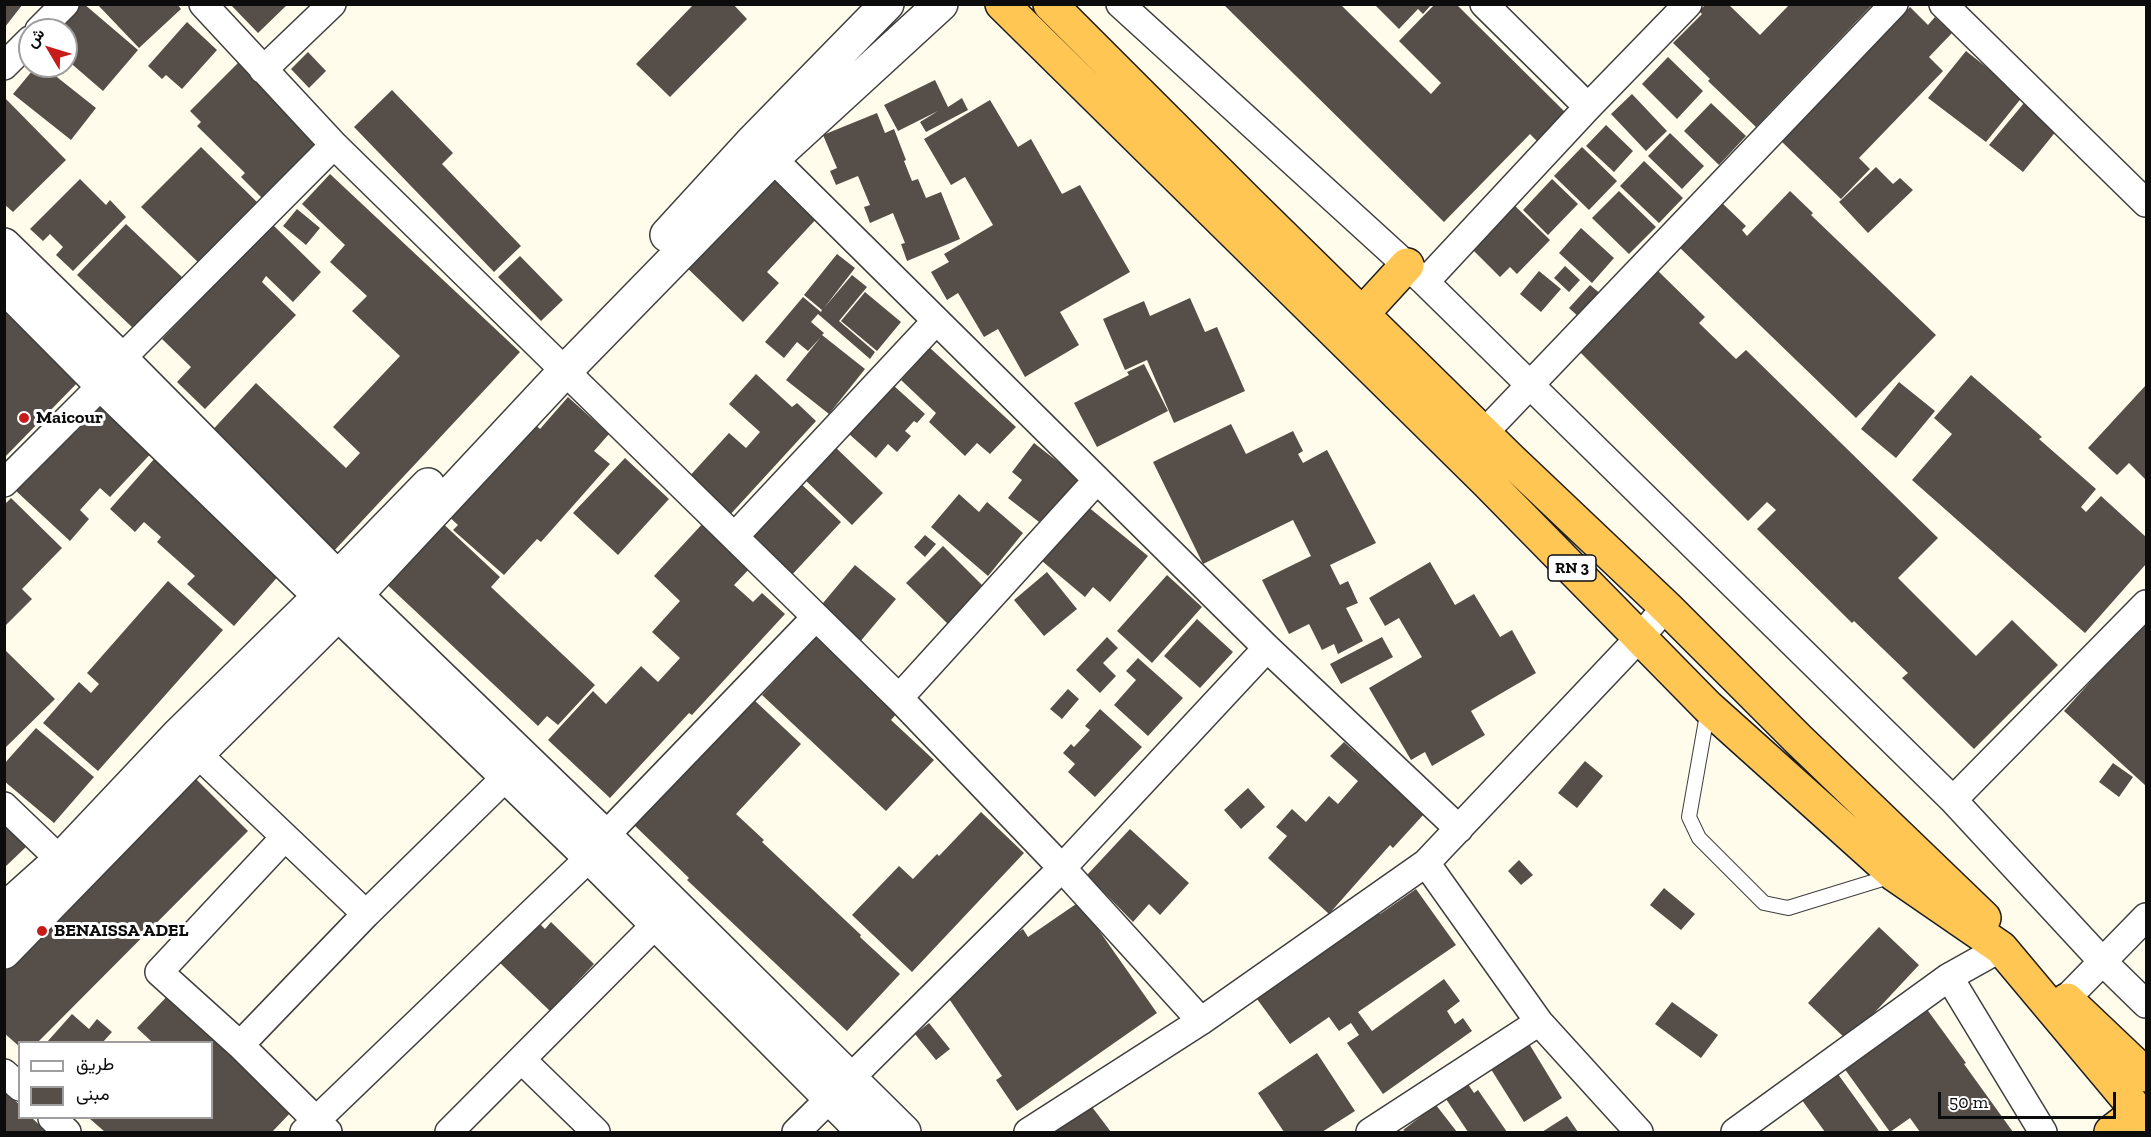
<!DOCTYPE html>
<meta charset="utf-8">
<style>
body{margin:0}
#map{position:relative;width:2151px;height:1137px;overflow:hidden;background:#fffcec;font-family:"Zilla Slab",Vazirmatn,serif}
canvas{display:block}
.frame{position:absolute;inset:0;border:6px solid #0c0c0c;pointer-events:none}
.legend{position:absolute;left:18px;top:1041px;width:195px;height:78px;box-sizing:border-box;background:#fff;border:2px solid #9e9e9e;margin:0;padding:8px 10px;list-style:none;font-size:18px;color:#0c0c0c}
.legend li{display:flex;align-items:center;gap:12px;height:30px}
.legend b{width:30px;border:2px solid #9e9e9e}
.north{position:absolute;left:18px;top:18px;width:60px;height:60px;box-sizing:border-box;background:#fff;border:2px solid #9e9e9e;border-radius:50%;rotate:308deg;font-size:16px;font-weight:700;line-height:24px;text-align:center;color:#0c0c0c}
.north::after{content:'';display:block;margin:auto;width:21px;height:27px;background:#c71d1a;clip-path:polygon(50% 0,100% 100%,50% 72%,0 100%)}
.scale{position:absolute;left:1938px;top:1092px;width:178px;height:27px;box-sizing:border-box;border:3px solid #0c0c0c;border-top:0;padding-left:8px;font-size:18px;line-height:21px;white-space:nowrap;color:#0c0c0c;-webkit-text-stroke:4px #fff;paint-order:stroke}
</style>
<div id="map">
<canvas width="2151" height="1137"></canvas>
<div class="frame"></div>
<ul class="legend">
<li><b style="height:8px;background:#fff"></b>طريق</li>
<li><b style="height:16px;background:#564e48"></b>مبنى</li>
</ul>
<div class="north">ش</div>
<div class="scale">50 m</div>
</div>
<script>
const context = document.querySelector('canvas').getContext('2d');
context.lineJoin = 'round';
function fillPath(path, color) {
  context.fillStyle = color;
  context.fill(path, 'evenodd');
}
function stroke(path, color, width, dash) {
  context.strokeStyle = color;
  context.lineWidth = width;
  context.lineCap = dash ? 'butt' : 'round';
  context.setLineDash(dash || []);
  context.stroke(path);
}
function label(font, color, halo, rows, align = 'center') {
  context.font = font + ' "Zilla Slab",serif';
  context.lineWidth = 6;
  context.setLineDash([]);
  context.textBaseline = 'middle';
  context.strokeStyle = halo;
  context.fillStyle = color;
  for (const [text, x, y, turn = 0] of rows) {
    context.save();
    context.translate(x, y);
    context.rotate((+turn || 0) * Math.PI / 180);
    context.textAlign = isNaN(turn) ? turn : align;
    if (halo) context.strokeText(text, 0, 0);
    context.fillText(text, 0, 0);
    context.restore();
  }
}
const building = new Path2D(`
 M5 4H23L5 27Z
 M79 4H84L138 50 103 91 66 59V30H57Z
 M97 4H177L181 9 139 48Z
 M230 4H288L258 33Z
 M694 4H733L747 19 670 97 636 64Z
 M1223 4H1340L1431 94 1441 83 1399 41 1435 4H1456L1565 112 1537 141 1530 134 1444 222Z
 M1374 4H1432L1423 14 1418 9 1399 29Z
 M1706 4H1728L1760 35 1790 4H1873L1756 127 1708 81 1710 79 1673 43 1702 14 1699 11Z
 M1910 7 1928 25 1935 17 1952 33 1929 57 1943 71 1859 158 1870 169 1841 199 1781 141Z
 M187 22 217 50 182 89 166 75 162 79 148 66Z
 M1966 51 2023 96 1986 142 1928 98Z
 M308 52 326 71 309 88 291 69Z
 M1668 57 1703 91 1677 119 1642 84Z
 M30 58V66H43L96 108 71 140 13 94 32 71 25 65Z
 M241 60 323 143 265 201 241 177 245 173 197 126 201 122 190 111Z
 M935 80 948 107 962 98 968 110 926 132 920 122 938 111 898 131 884 105Z
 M392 90 453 153 442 164 521 246 494 272 354 127Z
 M1632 94 1667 131 1646 151 1611 114Z
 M4 97 66 160 13 212 4 204Z
 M990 100 1018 147 1031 139 1062 194 1080 185 1130 272 1060 312 1079 345 1025 377 998 329 984 337 958 293 947 300 931 272 949 262 944 254 993 225 965 177 951 185 924 139Z
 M1711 103 1746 136 1719 165 1684 131Z
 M2024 103 2057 130 2023 172 1989 145Z
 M877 113 885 133 894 129 906 160 904 161 912 181 918 179 926 198 941 192 960 239 907 261 901 244 905 243 893 213 870 223 864 207 870 205 858 176 836 185 830 171 837 168 823 135Z
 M1606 125 1633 151 1614 172 1586 146Z
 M1670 133 1704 166 1682 189 1648 156Z
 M201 147 260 205 201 265 141 207Z
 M1582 147 1617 181 1589 210 1554 176Z
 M1644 161 1683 198 1659 223 1620 186Z
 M1876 167 1893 184 1900 178 1913 190 1868 233 1839 202Z
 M769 168 819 216 767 272 779 283 743 322 681 262Z
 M330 174 520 352 332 553 207 436 256 383 346 468 360 453 333 427 400 356 352 311 367 296 330 262 345 245 302 204Z
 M80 179 106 205 110 200 126 217 73 271 56 255 63 247 50 234 43 241 30 229Z
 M1552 179 1578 204 1548 235 1523 210Z
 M1619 191 1656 227 1629 254 1592 218Z
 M1790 191 1813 213 1811 215 1936 335 1856 418 1677 245 1720 201 1746 226 1742 230 1747 236Z
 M1512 203 1550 240 1517 274 1510 267 1500 277 1469 246Z
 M297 209 320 228 306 245 283 226Z
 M126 224 183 278 134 329 77 275Z
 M273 225 321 272 293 302 266 276 262 282 296 315 205 409 177 382 191 367 162 339Z
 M1581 228 1614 258 1592 283 1559 253Z
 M837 254 855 268 824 308 852 275 867 287 839 321 875 352 870 359 818 314 811 322 824 333 822 335 865 369 829 414 786 380 821 337 808 351 797 342 784 358 765 342 803 297 821 312 822 310 804 295Z
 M520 256 563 300 541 321 498 277Z
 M1565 266 1580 280 1569 292 1554 278Z
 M1655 268 1705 317 1699 323 1736 359 1746 350 1938 538 1898 578 1976 656 2012 620 2058 665 1974 749 1902 678 1908 673 1854 621 1852 623 1757 529 1776 510 1767 502 1748 521 1576 348Z
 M1539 271 1561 289 1541 312 1520 294Z
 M1590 285 1602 295 1581 319 1569 308Z
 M865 292 901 322 877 351 841 321Z
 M1190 298 1205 332 1217 327 1245 391 1174 423 1147 360 1125 370 1103 319 1144 301 1150 316Z
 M4 303 82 378 4 458Z
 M930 348 1016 427 990 454 977 443 965 456 929 422 936 413 901 380Z
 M1144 364 1168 411 1097 447 1074 403 1129 375 1127 372Z
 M756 374 792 407 797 403 816 421 728 517 687 479 729 433 746 448 760 432 729 404Z
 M1971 375 2042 437 2039 439 2096 489 2081 507 2086 512 2101 496 2146 537V564L2085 633 1912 480 1952 434 1934 418Z
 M1899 382 1935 411 1896 458 1861 429Z
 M893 385 925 414 917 423 914 421 905 431 911 436 897 452 888 444 876 458 849 434Z
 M2146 385V480L2129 463 2117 475 2088 448Z
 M568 397 609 434 594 451 610 464 541 542 537 539 504 575 453 530 458 525 446 514 528 418 540 429Z
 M106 399 157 447 110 497 100 488 80 510 89 519 70 541 15 490 72 426 77 431Z
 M1231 424 1246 454 1293 431 1303 451 1298 454 1303 463 1327 450 1376 543 1330 565 1340 585 1348 581 1358 603 1346 608 1363 641 1338 654 1334 644 1322 650 1309 624 1289 634 1262 580 1311 556 1293 520 1203 564 1153 462Z
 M1034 443 1080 479 1043 525 1008 498 1022 480 1012 472Z
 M832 444 883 493 852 525 801 476Z
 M155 458 282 572 234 626 187 584 195 576 157 542 161 537 144 522 135 532 110 509Z
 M625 458 669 499 618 555 573 513Z
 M797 480 841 522 789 578 745 535Z
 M959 494 979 512 987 502 1023 533 988 576 931 527Z
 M11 498 62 548 22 589 32 599 4 627V505Z
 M1087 506 1148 556 1110 602 1093 587 1085 597 1042 561Z
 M437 518 500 577 491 587 595 685 558 725 547 716 538 726 380 578Z
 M705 521 753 565 734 585 753 602 762 593 785 614 692 715 689 713 610 798 548 740 593 691 606 704 641 666 658 682 680 658 652 632 680 601 654 576Z
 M925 535 936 544 925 557 914 547Z
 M943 546 984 587 948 624 906 583Z
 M1430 562 1455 605 1474 594 1500 637 1512 630 1536 673 1471 711 1485 735 1432 766 1425 752 1411 760 1369 688 1422 657 1399 618 1385 626 1369 598Z
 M855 565 896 599 859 643 818 609Z
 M1047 572 1077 609 1044 636 1014 600Z
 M1167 575 1202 607 1152 663 1117 631Z
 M168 581 223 630 98 771 43 723 79 682 91 693 99 684 87 673Z
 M1197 619 1233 652 1200 688 1164 656Z
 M2144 622 2146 624V786L2064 711Z
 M817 636 898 712 891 720 934 760 886 811 762 695Z
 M1107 637 1118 648 1103 663 1116 676 1100 693 1076 670Z
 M1382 637 1393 657 1341 684 1330 664Z
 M4 649 55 699 4 749Z
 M1138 658 1183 698 1148 736 1114 705 1136 680 1126 671Z
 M1068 689 1079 699 1062 719 1050 709Z
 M753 699 801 744 736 814 764 840 762 842 861 935 860 937 900 974 847 1031 687 880 689 878 633 824Z
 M1100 709 1142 747 1095 797 1068 772 1075 764 1063 753 1071 744 1074 747 1090 730 1085 726Z
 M36 728 94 777 54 823 4 781V764Z
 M1344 742 1424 814 1393 848 1390 845 1329 914 1268 858 1287 836 1276 827 1292 809 1306 822 1329 796 1338 804 1358 781 1330 756Z
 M1585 761 1603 776 1577 808 1558 793Z
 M2113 763 2133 777 2119 797 2099 782Z
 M189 772 248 831 38 1042H20V1047L4 1033V959Z
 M1248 788 1265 807 1241 829 1224 810Z
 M981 812 1024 853 912 972 852 915 899 866 913 879 937 854 939 856Z
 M4 824 27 846 4 868Z
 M1130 829 1189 883 1160 915 1149 904 1133 922 1087 875Z
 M1519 860 1533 875 1521 885 1508 871Z
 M1664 888 1695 914 1681 930 1650 905Z
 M1416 889 1456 945 1358 1012 1372 1031 1444 979 1460 1001 1447 1011 1455 1024 1463 1018 1472 1031 1383 1094 1347 1043 1359 1035 1351 1023 1339 1031 1329 1017 1290 1044 1257 999 1378 912 1380 914Z
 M1079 902 1157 1013 1017 1111 996 1080 1002 1076 943 990 996 953 994 949 1023 929 1028 937Z
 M538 922 545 929 551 922 594 964 550 1011 499 962Z
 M1879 927 1919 965 1848 1041 1808 1003Z
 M174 989 295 1108 272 1132H105L89 1118H212V1042H152L137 1028Z
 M1672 1002 1718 1035 1701 1058 1655 1024Z
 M1926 1008 1966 1063 1964 1064 2013 1132H1920L1910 1118 1890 1132 1844 1068Z
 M72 1014 89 1029 97 1019 112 1032 103 1042H47Z
 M929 1023 950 1049 936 1060 915 1034Z
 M1528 1042 1562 1098 1524 1122 1489 1066Z
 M1317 1053 1355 1111 1322 1132H1284L1258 1093Z
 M1835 1070 1879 1131 1878 1132H1825L1799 1096Z
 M1466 1081 1474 1093 1478 1090 1507 1132H1468L1444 1096Z
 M4 1091 20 1105V1118H32L46 1131 44 1132H4Z
 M1086 1099 1111 1132H1050Z
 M1436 1105 1457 1132H1406L1403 1130Z
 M1567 1116 1578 1132H1542Z`);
const service = new Path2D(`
 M1708 709 1689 817 1699 838 1764 903 1788 908 1892 876`);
const minor = new Path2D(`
 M203 4 334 145 899 698 1062 868 1201 1021
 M1120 4 1425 282 1953 800 2103 962 2146 1004
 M1484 4 1588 107
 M1943 4 2146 203
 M39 30 65 4
 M4 66 30 40
 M263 70 332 4
 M758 144 1267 648 1459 829
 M1425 282 1588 107 1688 4
 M1484 433 1894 4
 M4 483 102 385 121 359 334 145
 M735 536 936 321
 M899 698 1097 480
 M183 740 366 914 507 776
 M1953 800 2146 604
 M4 806 75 874
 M285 837 159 972 240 1045 366 914
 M1426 863 1539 1022 1639 1132
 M1949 977 2043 1132
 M2066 999 2146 917
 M240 1045 328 1132
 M522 1060 596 1132
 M4 1073 20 1087
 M52 1118 67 1132
 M304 1132 590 857 605 836 816 617
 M449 1132 670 910
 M796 1132 1062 868 1267 648
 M1028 1132 1201 1021 1426 863 1640 637 1666 607
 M1370 1132 1539 1022
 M1735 1132 1949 977 2001 948`);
const tertiary = new Path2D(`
 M667 235 754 140 887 4
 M4 245 121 359 337 577 605 836 904 1132
 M4 286 102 385 590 857 864 1132
 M4 910 60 860 178 735 321 595 428 485
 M4 952 197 754 339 613 565 371 772 159 941 4`);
const trunk = new Path2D(`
 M1002 4 1487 482 1708 707 1895 875 2001 948 2146 1121
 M1050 4 1250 204 1510 459 1666 607 1798 739 1984 918
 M1362 314 1407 265
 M2067 1000 2146 1075
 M2111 1132 2137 1112`);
const markers = [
 [24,418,6,"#c71d1a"],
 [42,931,6,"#c71d1a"]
];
const shields = [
 [1572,568,48]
];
const shieldNames = [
 ["RN 3",1572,568]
];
const poiNames = [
 ["Maicour",36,418],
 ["BENAISSA ADEL",54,931]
];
fillPath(building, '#564e48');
stroke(service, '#3f3f3f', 16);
stroke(minor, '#3f3f3f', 30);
stroke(tertiary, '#3f3f3f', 36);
stroke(trunk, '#1d1d1d', 36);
stroke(service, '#fff', 14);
stroke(minor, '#fff', 27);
stroke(tertiary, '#fff', 33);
stroke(trunk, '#ffc653', 33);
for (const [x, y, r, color] of markers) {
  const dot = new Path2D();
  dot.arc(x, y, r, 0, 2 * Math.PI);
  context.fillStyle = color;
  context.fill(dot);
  stroke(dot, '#fff', 2);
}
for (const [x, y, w] of shields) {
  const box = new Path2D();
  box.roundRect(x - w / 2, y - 13, w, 26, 4.5);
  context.fillStyle = '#fff';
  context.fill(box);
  stroke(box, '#0c0c0c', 1.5);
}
label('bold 16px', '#0c0c0c', null, shieldNames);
label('bold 18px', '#0c0c0c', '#fff', poiNames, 'left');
</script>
